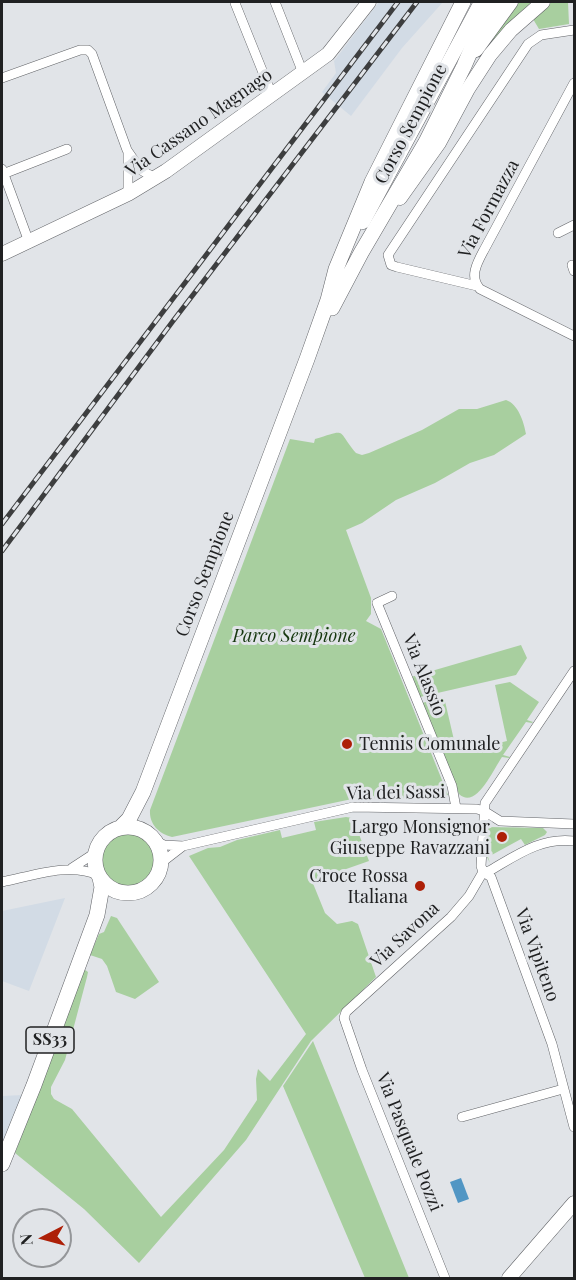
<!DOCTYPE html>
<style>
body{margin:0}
#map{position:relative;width:576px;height:1280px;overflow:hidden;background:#e1e4e8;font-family:"Playfair Display",serif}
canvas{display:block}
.frame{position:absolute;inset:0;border:3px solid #202122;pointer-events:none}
.north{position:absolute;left:12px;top:1208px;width:60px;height:60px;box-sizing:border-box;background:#e1e4e8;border:2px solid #949699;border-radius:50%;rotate:264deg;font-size:16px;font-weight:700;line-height:24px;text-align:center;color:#202122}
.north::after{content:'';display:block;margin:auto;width:21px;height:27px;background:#ad1f07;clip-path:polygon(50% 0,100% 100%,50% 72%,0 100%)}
</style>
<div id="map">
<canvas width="576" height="1280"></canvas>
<div class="frame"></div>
<div class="north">N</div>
</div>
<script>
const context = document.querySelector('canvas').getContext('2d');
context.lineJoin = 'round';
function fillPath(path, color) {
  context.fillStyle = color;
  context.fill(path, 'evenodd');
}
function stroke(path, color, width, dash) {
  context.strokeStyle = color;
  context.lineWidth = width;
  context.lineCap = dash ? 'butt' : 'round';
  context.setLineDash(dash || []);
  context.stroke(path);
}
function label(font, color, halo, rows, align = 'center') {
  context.font = font + ' "Playfair Display",serif';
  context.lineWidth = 6;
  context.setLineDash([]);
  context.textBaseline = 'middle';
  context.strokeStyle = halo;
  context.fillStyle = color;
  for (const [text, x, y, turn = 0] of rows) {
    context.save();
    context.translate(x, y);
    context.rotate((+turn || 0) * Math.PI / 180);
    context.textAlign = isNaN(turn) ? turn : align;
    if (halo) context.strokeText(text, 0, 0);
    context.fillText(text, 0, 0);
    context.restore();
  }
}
const built = new Path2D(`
 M379 2H443L402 48 351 116 322 92 336 73 334 61Z
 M65 898 29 991 2 981V911Z
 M23 1095 2 1150V1096Z`);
const green = new Path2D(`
 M517 2H540L470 81 501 23Z
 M552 2H568L569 24 539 29 533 19Z
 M506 400C518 404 524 422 526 434L494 455 470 463 435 483 396 500 362 523 346 530 371 598V614L366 621 381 629 448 795 443 798 352 799 172 837C159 834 149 824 150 810L290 439 314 443 315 439C348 429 336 429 356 453L362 455 369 453 422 430 459 409H477Z
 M521 645 527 658 516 675 420 697 411 677Z
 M510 682 539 702 527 720 533 722 532 723 526 722 503 755 510 757 509 758 502 757C493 770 476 810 459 794L422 703 444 697 457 753 507 741 495 685Z
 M346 817 353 818 369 861 312 881 325 913 337 924 352 921 358 924 376 977 311 1041 246 1140 139 1263 84 1209 15 1153 84 969 88 972 87 977 65 1060 51 1087V1094L54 1099 72 1109 161 1217 224 1150 257 1100 256 1079 258 1069 270 1081 306 1034 189 856 208 848 220 847 237 840 280 830 282 838 316 830 314 822Z
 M488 827 543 828 547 832 545 835 525 845 521 839 488 857 490 863 486 855Z
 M99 860a28 28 0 1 1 56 0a28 28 0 1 1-56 0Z
 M111 916 117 918 159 982 135 999 116 992 107 966 102 959 90 955 99 934 104 932Z
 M313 1041 409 1278H365L283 1086Z`);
const water = new Path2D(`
 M461 1178 469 1199 458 1203 450 1182Z`);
const street = new Path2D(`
 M275 2 303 73
 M235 3 272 95
 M2 78 80 50H88L92 54 127 150 141 170 155 178
 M574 83 484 250C477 263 469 277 480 289L574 336
 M128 153V194
 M2 169 29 242
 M3 174 67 149
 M558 233 574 225
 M572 265 574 271
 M477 286 397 267 391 265 388 255 528 44 541 35 574 30
 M392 596 377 603 452 786 456 808
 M154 840 164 845 183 846 353 807 477 809 484 811 500 821 574 824
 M161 863 183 846
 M72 868 95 853
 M483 872 491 877 552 1044 574 1127
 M483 872 481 866 485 803 574 671
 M483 872 489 871C517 855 541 837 574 841
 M2 882C32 876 69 862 98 875
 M462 1117 563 1089
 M445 1278 362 1070 344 1018 346 1012 451 917 469 896 483 872`);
const secondary = new Path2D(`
 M476 50 511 2
 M400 198 439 143 468 89 490 55 511 30 543 2
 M363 222 481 2
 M2 254 128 194 166 171 328 54 369 2
 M509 1278 574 1203`);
const primary = new Path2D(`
 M332 308 361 253 426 142 464 66 481 27 495 2
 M95 860a33 33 0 1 1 66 0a33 33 0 1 1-66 0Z
 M120 828 129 819 143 792 307 359 328 300 336 269 372 182 463 2
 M2 1164 34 1085 97 915 102 887 100 878`);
const rail = new Path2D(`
 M2 524 398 2
 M2 551 173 321 417 2`);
const markers = [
 [347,744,6,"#ad1f07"],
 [502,837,6,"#ad1f07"],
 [420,886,6,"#ad1f07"]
];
const shields = [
 [50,1040,48]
];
const shieldNames = [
 ["SS33",50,1040]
];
const streetNames = [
 ["Via Cassano Magnago",199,123,-35],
 ["Corso Sempione",411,124,-62],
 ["Via Formazza",489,209,-62],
 ["Corso Sempione",205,574,-69],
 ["Via Alassio",424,675,68],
 ["Via dei Sassi",396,793,-1],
 ["Via Savona",405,935,-43],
 ["Via Vipiteno",537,955,70],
 ["Via Pasquale Pozzi",409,1142,68]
];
const parkNames = [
 ["Parco Sempione",294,636]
];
const poiNames = [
 ["Tennis Comunale",359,744,"left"],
 ["Largo Monsignor",490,827],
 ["Giuseppe Ravazzani",490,848],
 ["Croce Rossa",408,876],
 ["Italiana",408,897]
];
fillPath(built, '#d2dbe5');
fillPath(green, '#a8cf9f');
fillPath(water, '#5196c4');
stroke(street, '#616367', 10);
stroke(secondary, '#616367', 15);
stroke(primary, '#616367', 16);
stroke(street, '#fff', 9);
stroke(secondary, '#fff', 14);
stroke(primary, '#fff', 15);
stroke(rail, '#3d3e3f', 5);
stroke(rail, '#e1e4e8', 3, [9]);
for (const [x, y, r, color] of markers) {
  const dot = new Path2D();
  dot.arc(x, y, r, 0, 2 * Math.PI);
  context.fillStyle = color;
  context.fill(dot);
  stroke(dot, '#e1e4e8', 2);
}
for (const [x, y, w] of shields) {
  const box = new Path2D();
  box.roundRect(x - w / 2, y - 13, w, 26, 4.5);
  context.fillStyle = '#e1e4e8';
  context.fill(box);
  stroke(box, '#202122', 1.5);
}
label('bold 16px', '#202122', null, shieldNames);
label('18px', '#202122', '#e1e4e8', streetNames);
label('italic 18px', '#16370f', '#e1e4e8', parkNames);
label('18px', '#202122', '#e1e4e8', poiNames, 'right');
</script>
